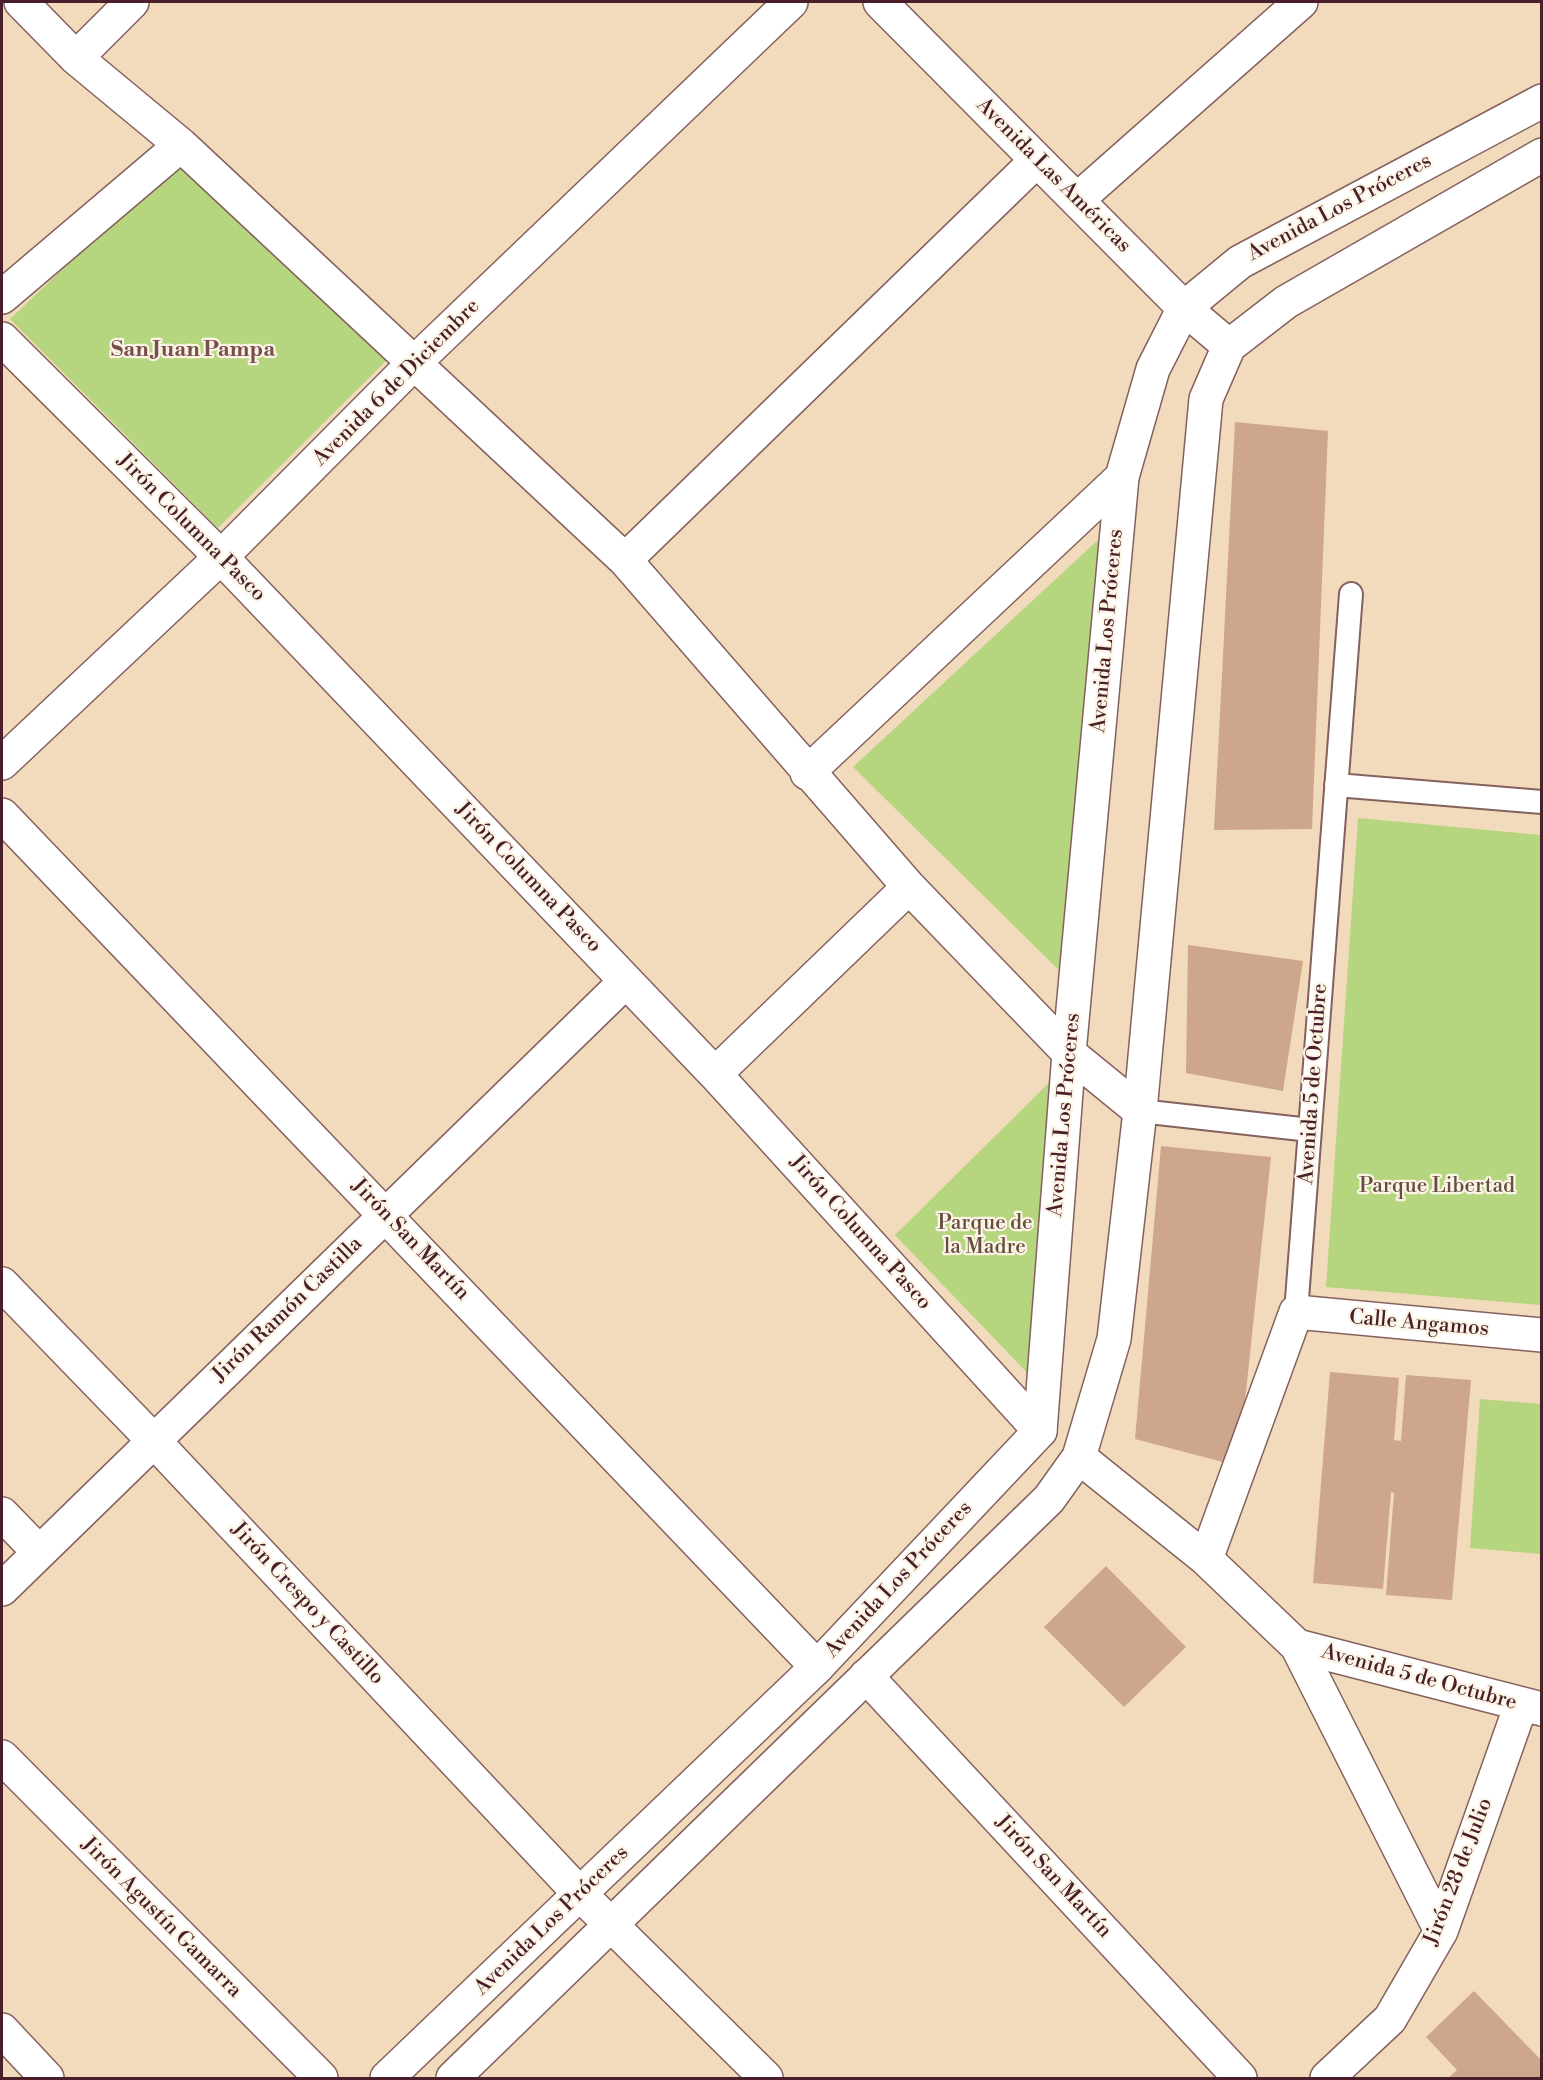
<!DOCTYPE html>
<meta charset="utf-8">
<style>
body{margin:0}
#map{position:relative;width:1543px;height:2080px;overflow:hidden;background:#f2dbbc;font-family:"Libre Bodoni",serif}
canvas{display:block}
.frame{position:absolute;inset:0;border:3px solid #4a1f2b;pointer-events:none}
</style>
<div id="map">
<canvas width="1543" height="2080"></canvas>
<div class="frame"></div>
</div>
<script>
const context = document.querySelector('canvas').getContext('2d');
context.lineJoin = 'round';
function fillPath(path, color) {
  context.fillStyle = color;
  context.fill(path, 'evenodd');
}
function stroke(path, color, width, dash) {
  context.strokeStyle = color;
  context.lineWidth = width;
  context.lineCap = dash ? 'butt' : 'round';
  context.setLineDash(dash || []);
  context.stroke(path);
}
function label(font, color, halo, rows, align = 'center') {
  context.font = font + ' "Libre Bodoni",serif';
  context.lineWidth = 4.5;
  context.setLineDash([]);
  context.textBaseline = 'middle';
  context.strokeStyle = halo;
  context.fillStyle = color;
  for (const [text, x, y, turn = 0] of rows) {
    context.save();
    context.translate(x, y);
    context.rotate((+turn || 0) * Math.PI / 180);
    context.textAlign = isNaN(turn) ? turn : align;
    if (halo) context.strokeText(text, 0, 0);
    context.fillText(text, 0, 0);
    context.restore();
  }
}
const green = new Path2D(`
 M184 154 396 351 218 528 10 319Z
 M1099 539 1070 981 853 767Z
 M1358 818 1541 835V1305L1326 1287Z
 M1063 1069 1036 1382 895 1235Z
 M1480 1399 1541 1404V1554L1470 1548Z`);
const building = new Path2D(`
 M1235 422 1328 431 1312 829 1214 830Z
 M1188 945 1303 961 1283 1091 1186 1073Z
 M1161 1146 1271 1157 1238 1466 1135 1439Z
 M1330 1372 1399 1378 1394 1440 1401 1441 1406 1375 1471 1380 1452 1600 1386 1595 1394 1493 1391 1492 1383 1589 1313 1583Z
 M1106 1566 1186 1647 1124 1707 1044 1627Z
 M1474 1991 1542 2061V2078H1448L1457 2070 1426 2037Z`);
const lane = new Path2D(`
 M1336 785 1542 802
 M1140 1111 1310 1130
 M1296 1312 1351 594`);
const street = new Path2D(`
 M21 2 76 58 181 145 625 560 909 887 1069 1053 1140 1111
 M880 2 1184 308 1229 346
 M76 58 132 2
 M1077 200 1301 2
 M2 297 181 145
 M2 339 221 557 715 1074 1040 1431
 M625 560 1037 160
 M2 763 221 557 414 363 791 2
 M807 773 1122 477
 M2 815 817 1667
 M715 1074 909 887
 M2 1284 154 1441 580 1894 766 2078
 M1079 1457 1206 1559 1297 1646 1441 1931
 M2 1514 39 1552
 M1206 1559 1296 1312 1542 1335
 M2 1589 626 981
 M1297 1646 1542 1709
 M866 1676 1240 2078
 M2 1757 321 2078
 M1327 2078 1390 2019 1441 1931 1521 1705`);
const secondary = new Path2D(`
 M2 2030 47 2078
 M387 2078 817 1667 1040 1431 1069 1053 1122 477 1153 369 1184 308 1240 262 1542 101
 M453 2078 1049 1499 1079 1457 1114 1339 1140 1111 1206 399 1229 346 1286 302 1542 155`);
const streetNames = [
 ["Avenida Las Américas",1053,176,45],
 ["Avenida Los Próceres",1340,208,-28],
 ["Avenida 6 de Diciembre",397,383,-45],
 ["Jirón Columna Pasco",191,528,45],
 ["Avenida Los Próceres",1108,631,-85],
 ["Jirón Columna Pasco",528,878,46],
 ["Avenida 5 de Octubre",1314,1084,-86],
 ["Avenida Los Próceres",1065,1115,-85],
 ["Jirón Columna Pasco",860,1233,48],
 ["Jirón San Martín",410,1240,46],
 ["Jirón Ramón Castilla",288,1310,-44],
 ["Calle Angamos",1419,1324,5],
 ["Avenida Los Próceres",899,1580,-47],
 ["Jirón Crespo y Castillo",307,1604,47],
 ["Avenida 5 de Octubre",1419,1678,15],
 ["Jirón 28 de Julio",1459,1872,-69],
 ["Jirón San Martín",1053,1877,47],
 ["Jirón Agustín Gamarra",161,1918,45],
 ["Avenida Los Próceres",552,1921,-44]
];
const parkNames = [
 ["Parque Libertad",1437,1187],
 ["Parque de",985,1224],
 ["la Madre",985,1248]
];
const neighbourhoodNames = [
 ["San Juan Pampa",193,351]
];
fillPath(green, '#b5d67e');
fillPath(building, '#cea68b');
stroke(lane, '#85615e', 26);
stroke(street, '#85615e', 36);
stroke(secondary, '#85615e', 36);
stroke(lane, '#fff', 22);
stroke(street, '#fff', 33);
stroke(secondary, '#fff', 33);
label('21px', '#4a1f2b', '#fcf5e5', streetNames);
label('21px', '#654d40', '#fcf5e5', parkNames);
label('bold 22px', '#784e4d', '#fcf5e5', neighbourhoodNames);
</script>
